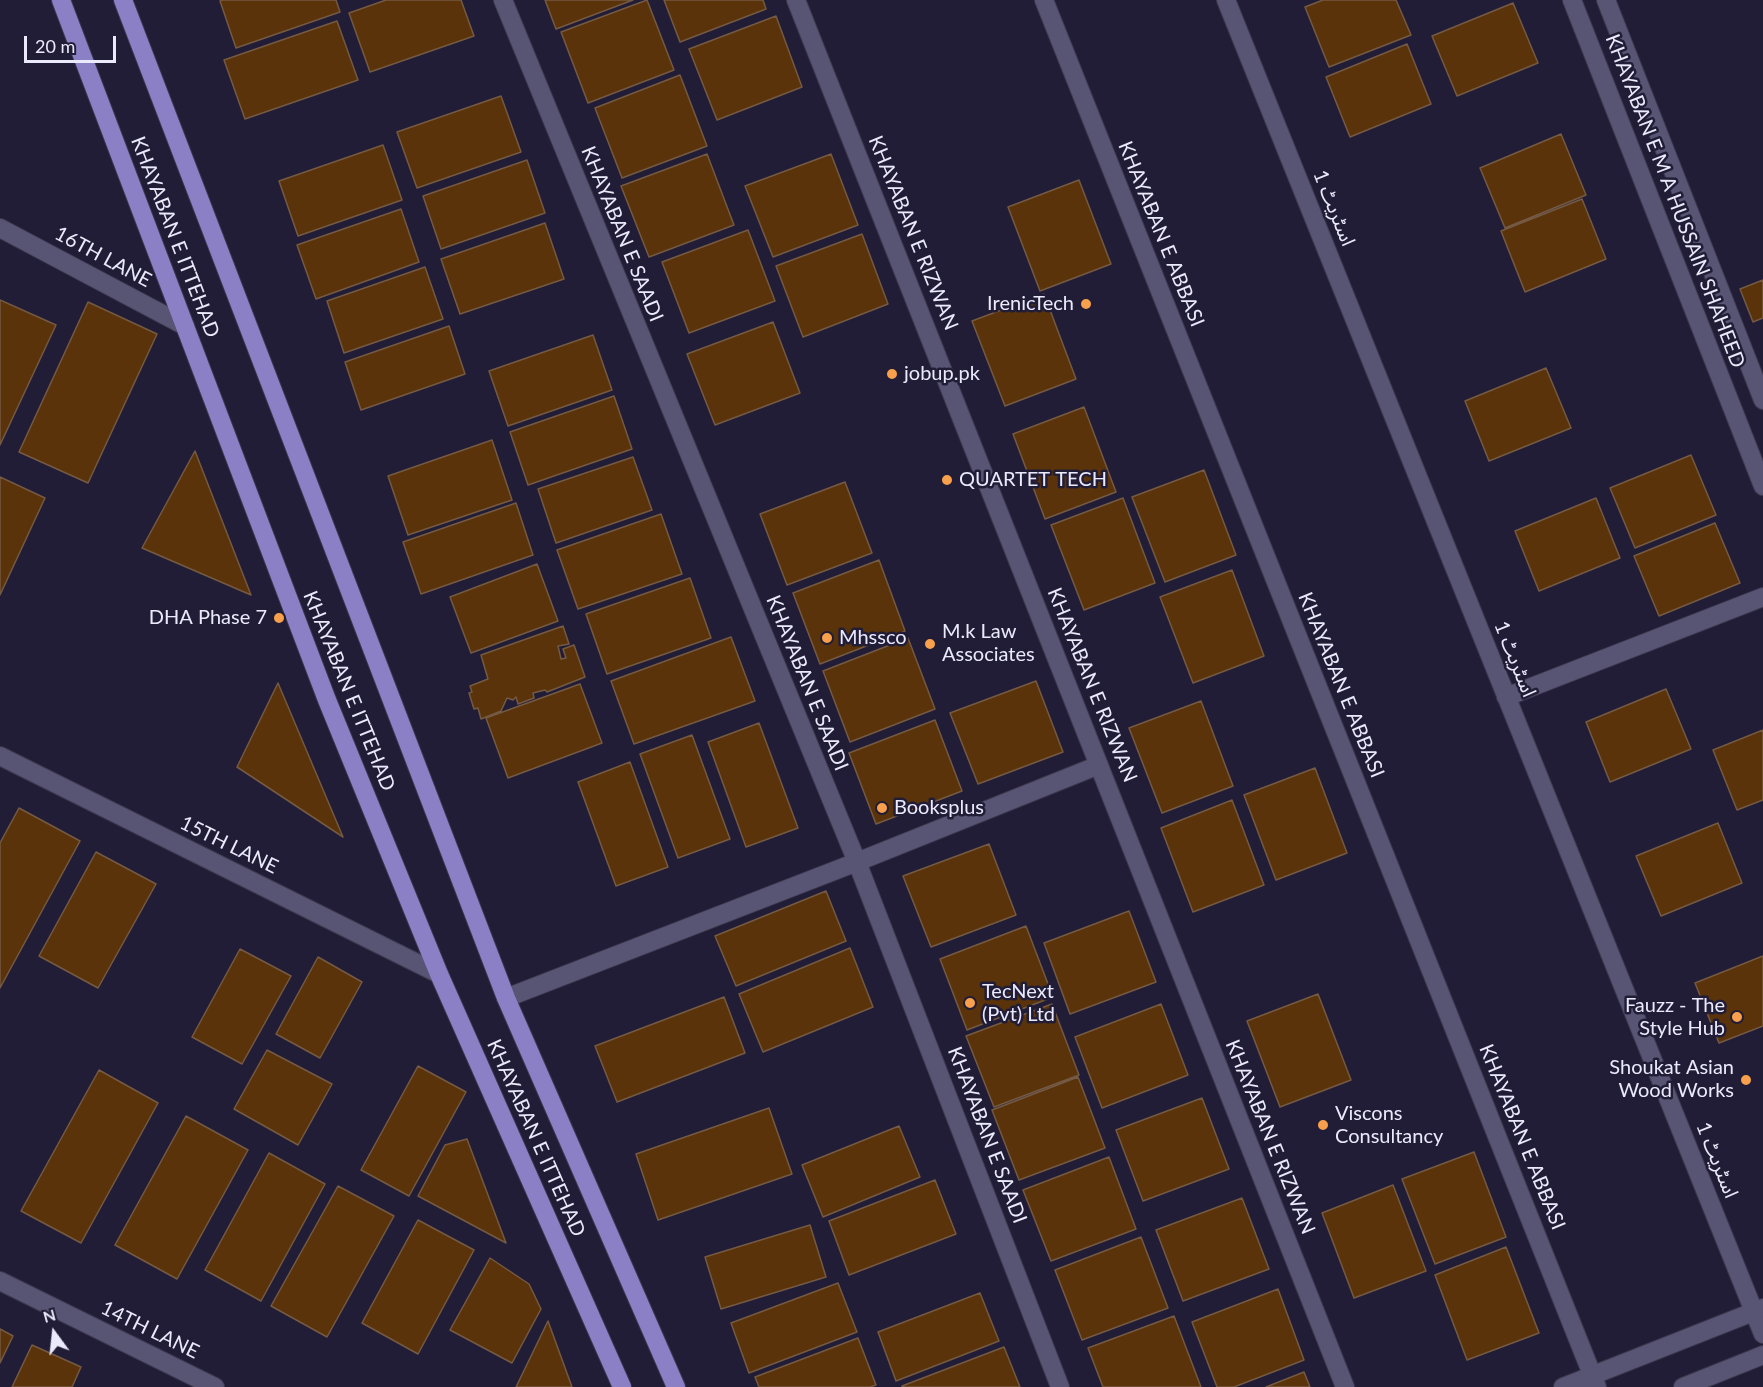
<!DOCTYPE html>
<meta charset="utf-8">
<style>
body{margin:0}
#map{position:relative;width:1763px;height:1387px;overflow:hidden;background:#211d37;font-family:Lato,sans-serif}
canvas{display:block}
.north{position:absolute;left:24px;top:1303px;width:60px;height:60px;-webkit-text-stroke:4px #211d37;paint-order:stroke;rotate:345deg;font-size:16px;font-weight:700;line-height:24px;text-align:center;color:#ebeafc}
.north::after{content:'';display:block;margin:auto;width:21px;height:27px;background:#ebeafc;clip-path:polygon(50% 0,100% 100%,50% 72%,0 100%)}
.scale{position:absolute;left:24px;top:36px;width:92px;height:27px;box-sizing:border-box;border:3px solid #ebeafc;border-top:0;padding-left:8px;font-size:18px;line-height:21px;white-space:nowrap;color:#ebeafc;-webkit-text-stroke:4px #211d37;paint-order:stroke}
</style>
<div id="map">
<canvas width="1763" height="1387"></canvas>
<div class="north">N</div>
<div class="scale">20 m</div>
</div>
<script>
const context = document.querySelector('canvas').getContext('2d');
context.lineJoin = 'round';
function fillPath(path, color) {
  context.fillStyle = color;
  context.fill(path, 'evenodd');
}
function stroke(path, color, width, dash) {
  context.strokeStyle = color;
  context.lineWidth = width;
  context.lineCap = dash ? 'butt' : 'round';
  context.setLineDash(dash || []);
  context.stroke(path);
}
function label(font, color, halo, rows, align = 'center') {
  context.font = font + ' Lato,"Noto Sans Arabic",sans-serif';
  context.lineWidth = 5;
  context.setLineDash([]);
  context.textBaseline = 'middle';
  context.strokeStyle = halo;
  context.fillStyle = color;
  for (const [text, x, y, turn = 0] of rows) {
    context.save();
    context.translate(x, y);
    context.rotate((+turn || 0) * Math.PI / 180);
    context.textAlign = isNaN(turn) ? turn : align;
    if (halo) context.strokeText(text, 0, 0);
    context.fillText(text, 0, 0);
    context.restore();
  }
}
const building = new Path2D(`
 M222 0H336L340 12 236 48 220 1Z
 M386 0H461L474 36 370 72 349 13Z
 M545 0H633L556 29Z
 M647 0 674 70 588 103 561 32Z
 M664 0H763L766 9 680 42Z
 M1323 0H1396L1411 35 1329 67 1305 7Z
 M1513 3 1538 63 1457 96 1432 36Z
 M776 16 802 87 717 120 689 49Z
 M337 21 358 80 245 119 224 60Z
 M1407 44 1431 104 1350 137 1326 77Z
 M680 75 707 146 622 178 595 108Z
 M501 96 521 152 417 188 397 132Z
 M1561 134 1586 195 1505 228 1480 168Z
 M383 145 402 200 298 236 279 181Z
 M707 154 734 225 649 257 621 186Z
 M831 154 858 225 773 257 745 186Z
 M527 160 545 213 441 249 423 196Z
 M1079 180 1111 264 1040 291 1008 207Z
 M1582 199 1606 259 1525 292 1501 231Z
 M401 209 419 262 316 299 297 245Z
 M545 223 564 279 460 314 441 259Z
 M748 230 775 301 689 333 662 262Z
 M862 234 888 304 803 337 776 266Z
 M425 267 443 319 344 353 327 301Z
 M1763 280V318L1753 322 1740 289Z
 M1044 294 1076 379 1005 406 972 321Z
 M0 300 56 325 0 445Z
 M88 302 157 334 88 483 19 452Z
 M773 322 800 393 715 425 687 354Z
 M449 326 465 374 361 410 345 362Z
 M593 335 612 390 508 426 489 371Z
 M1546 368 1571 428 1489 461 1465 401Z
 M614 396 632 449 528 485 510 432Z
 M1084 407 1116 492 1045 519 1013 434Z
 M492 440 512 500 408 535 388 476Z
 M195 451 251 595 142 548Z
 M1691 455 1716 515 1635 548 1610 488Z
 M633 457 652 510 556 543 538 489Z
 M1204 470 1236 555 1165 582 1132 497Z
 M0 477 45 498 0 595Z
 M845 482 872 553 787 585 760 514Z
 M1123 498 1155 583 1084 610 1051 525Z
 M1596 498 1620 558 1539 591 1515 531Z
 M516 503 533 555 421 594 403 542Z
 M661 514 682 574 578 609 557 550Z
 M1715 523 1740 583 1659 616 1634 556Z
 M879 560 905 631 820 664 793 593Z
 M537 564 558 621 471 653 450 597Z
 M1232 570 1264 656 1193 683 1160 597Z
 M690 578 711 638 607 674 586 614Z
 M563 626 569 644 558 646 561 659 566 658 563 649 574 645 585 677 547 692 545 690 533 693 534 698 518 704 516 697 513 700 507 698 501 711 481 719 478 708 474 709 469 693 472 692 470 686 488 679 481 655Z
 M731 637 755 701 634 744 611 681Z
 M908 638 935 709 850 742 823 671Z
 M1036 681 1063 752 978 784 950 713Z
 M278 683 343 837 237 767Z
 M580 684 602 743 508 778 486 718Z
 M1666 689 1691 749 1610 782 1586 722Z
 M1201 701 1233 786 1162 813 1129 728Z
 M935 720 962 791 876 824 849 753Z
 M759 723 798 828 746 847 708 742Z
 M1763 730V800L1737 810 1713 750Z
 M692 735 730 839 678 858 640 754Z
 M630 762 668 867 616 886 578 782Z
 M1315 768 1347 853 1276 880 1244 795Z
 M1232 800 1264 885 1193 912 1161 828Z
 M19 808 80 841 0 988V843Z
 M1718 823 1742 883 1661 916 1636 856Z
 M989 844 1016 915 931 947 903 876Z
 M96 852 156 884 98 988 39 956Z
 M826 891 846 941 736 986 715 936Z
 M1129 911 1156 982 1070 1014 1044 943Z
 M1026 926 1053 997 967 1030 940 959Z
 M850 948 873 1007 763 1052 739 994Z
 M240 949 291 976 242 1064 192 1037Z
 M1763 956V1026L1719 1043 1695 983Z
 M318 957 362 982 320 1058 276 1034Z
 M1318 994 1351 1080 1280 1107 1247 1021Z
 M724 997 745 1053 617 1102 595 1046Z
 M1052 1004 1079 1075 994 1107 966 1036Z
 M1161 1004 1188 1075 1102 1108 1075 1037Z
 M267 1050 332 1084 298 1145 234 1109Z
 M418 1066 466 1092 409 1196 361 1170Z
 M99 1070 158 1103 81 1243 21 1211Z
 M1078 1077 1105 1148 1019 1180 992 1110Z
 M1202 1098 1229 1169 1143 1201 1116 1130Z
 M769 1108 792 1174 658 1220 636 1154Z
 M186 1116 248 1150 177 1279 115 1245Z
 M899 1126 920 1177 823 1217 802 1165Z
 M467 1139 506 1243 418 1196 445 1145Z
 M1474 1152 1506 1237 1435 1264 1402 1179Z
 M269 1153 325 1184 261 1301 205 1270Z
 M1109 1157 1136 1229 1051 1261 1023 1190Z
 M935 1180 956 1234 849 1275 829 1221Z
 M1393 1185 1426 1271 1354 1298 1322 1213Z
 M338 1186 394 1216 327 1337 271 1306Z
 M1242 1198 1269 1269 1183 1301 1156 1230Z
 M418 1220 474 1250 418 1354 362 1323Z
 M810 1225 826 1277 721 1309 705 1257Z
 M1141 1237 1168 1308 1082 1340 1055 1270Z
 M1506 1247 1539 1333 1467 1360 1435 1275Z
 M490 1258 529 1284 541 1309 512 1363 450 1330Z
 M838 1283 857 1332 749 1373 731 1323Z
 M1278 1289 1304 1360 1234 1387H1217L1192 1322Z
 M980 1293 999 1341 896 1381 878 1332Z
 M1174 1316 1201 1387H1103L1088 1348Z
 M548 1321 572 1387H516Z
 M0 1329 13 1336 0 1363Z
 M858 1338 876 1385 870 1387H759L755 1377Z
 M32 1345 81 1367 72 1387H12Z
 M1004 1347 1020 1387H902V1386Z
 M1304 1372 1310 1387H1266Z`);
const minor = new Path2D(`
 M503 0 857 862 1060 1387
 M796 0 1345 1387
 M1044 0 1597 1387
 M1226 0 1763 1334
 M1572 0 1763 486
 M1606 0 1763 400
 M0 228 185 326
 M1506 697 1763 597
 M0 756 439 974
 M506 998 857 862 1099 765
 M0 1281 215 1387
 M1563 1387 1763 1308
 M1683 1387 1763 1355`);
const major = new Path2D(`
 M61 0 327 700 439 974 622 1387
 M123 0 506 998 676 1387`);
const markers = [
 [1086,304,6,"#f9a04c"],
 [892,374,6,"#f9a04c"],
 [947,480,6,"#f9a04c"],
 [279,618,6,"#f9a04c"],
 [827,638,6,"#f9a04c"],
 [930,644,6,"#f9a04c"],
 [882,808,6,"#f9a04c"],
 [970,1003,6,"#f9a04c"],
 [1737,1017,6,"#f9a04c"],
 [1746,1080,6,"#f9a04c"],
 [1323,1125,6,"#f9a04c"]
];
const streetNames = [
 ["KHAYABAN E M A HUSSAIN SHAHEED",1675,201,69],
 ["اسٹریٹ 1",1334,208,68],
 ["KHAYABAN E RIZWAN",913,233,68],
 ["KHAYABAN E SAADI",622,234,68],
 ["KHAYABAN E ABBASI",1161,234,68],
 ["KHAYABAN E ITTEHAD",175,237,69],
 ["16TH LANE",103,257,28],
 ["اسٹریٹ 1",1515,659,68],
 ["KHAYABAN E SAADI",807,683,68],
 ["KHAYABAN E RIZWAN",1092,685,68],
 ["KHAYABAN E ABBASI",1341,685,68],
 ["KHAYABAN E ITTEHAD",349,691,68],
 ["15TH LANE",229,845,26],
 ["KHAYABAN E SAADI",987,1135,69],
 ["KHAYABAN E RIZWAN",1270,1137,68],
 ["KHAYABAN E ABBASI",1522,1137,68],
 ["KHAYABAN E ITTEHAD",536,1138,66],
 ["اسٹریٹ 1",1717,1160,68],
 ["14TH LANE",150,1330,26]
];
const poiNames = [
 ["IrenicTech",1074,304,"right"],
 ["jobup.pk",904,374],
 ["QUARTET TECH",959,480],
 ["DHA Phase 7",267,618,"right"],
 ["M.k Law",942,632],
 ["Associates",942,655],
 ["Mhssco",839,638],
 ["Booksplus",894,808],
 ["TecNext",982,992],
 ["(Pvt) Ltd",982,1015],
 ["Fauzz - The",1725,1006,"right"],
 ["Style Hub",1725,1029,"right"],
 ["Shoukat Asian",1734,1068,"right"],
 ["Wood Works",1734,1091,"right"],
 ["Viscons",1335,1114],
 ["Consultancy",1335,1137]
];
fillPath(building, '#5a330a');
stroke(building, '#755a43', 1.5);
stroke(minor, '#3d384f', 20);
stroke(major, '#3d384f', 20);
stroke(minor, '#585473', 18);
stroke(major, '#8b80c6', 18);
for (const [x, y, r, color] of markers) {
  const dot = new Path2D();
  dot.arc(x, y, r, 0, 2 * Math.PI);
  context.fillStyle = color;
  context.fill(dot);
  stroke(dot, '#211d37', 2);
}
label('20px', '#ebeafc', '#211d37', streetNames);
label('20px', '#ebeafc', '#211d37', poiNames, 'left');
</script>
